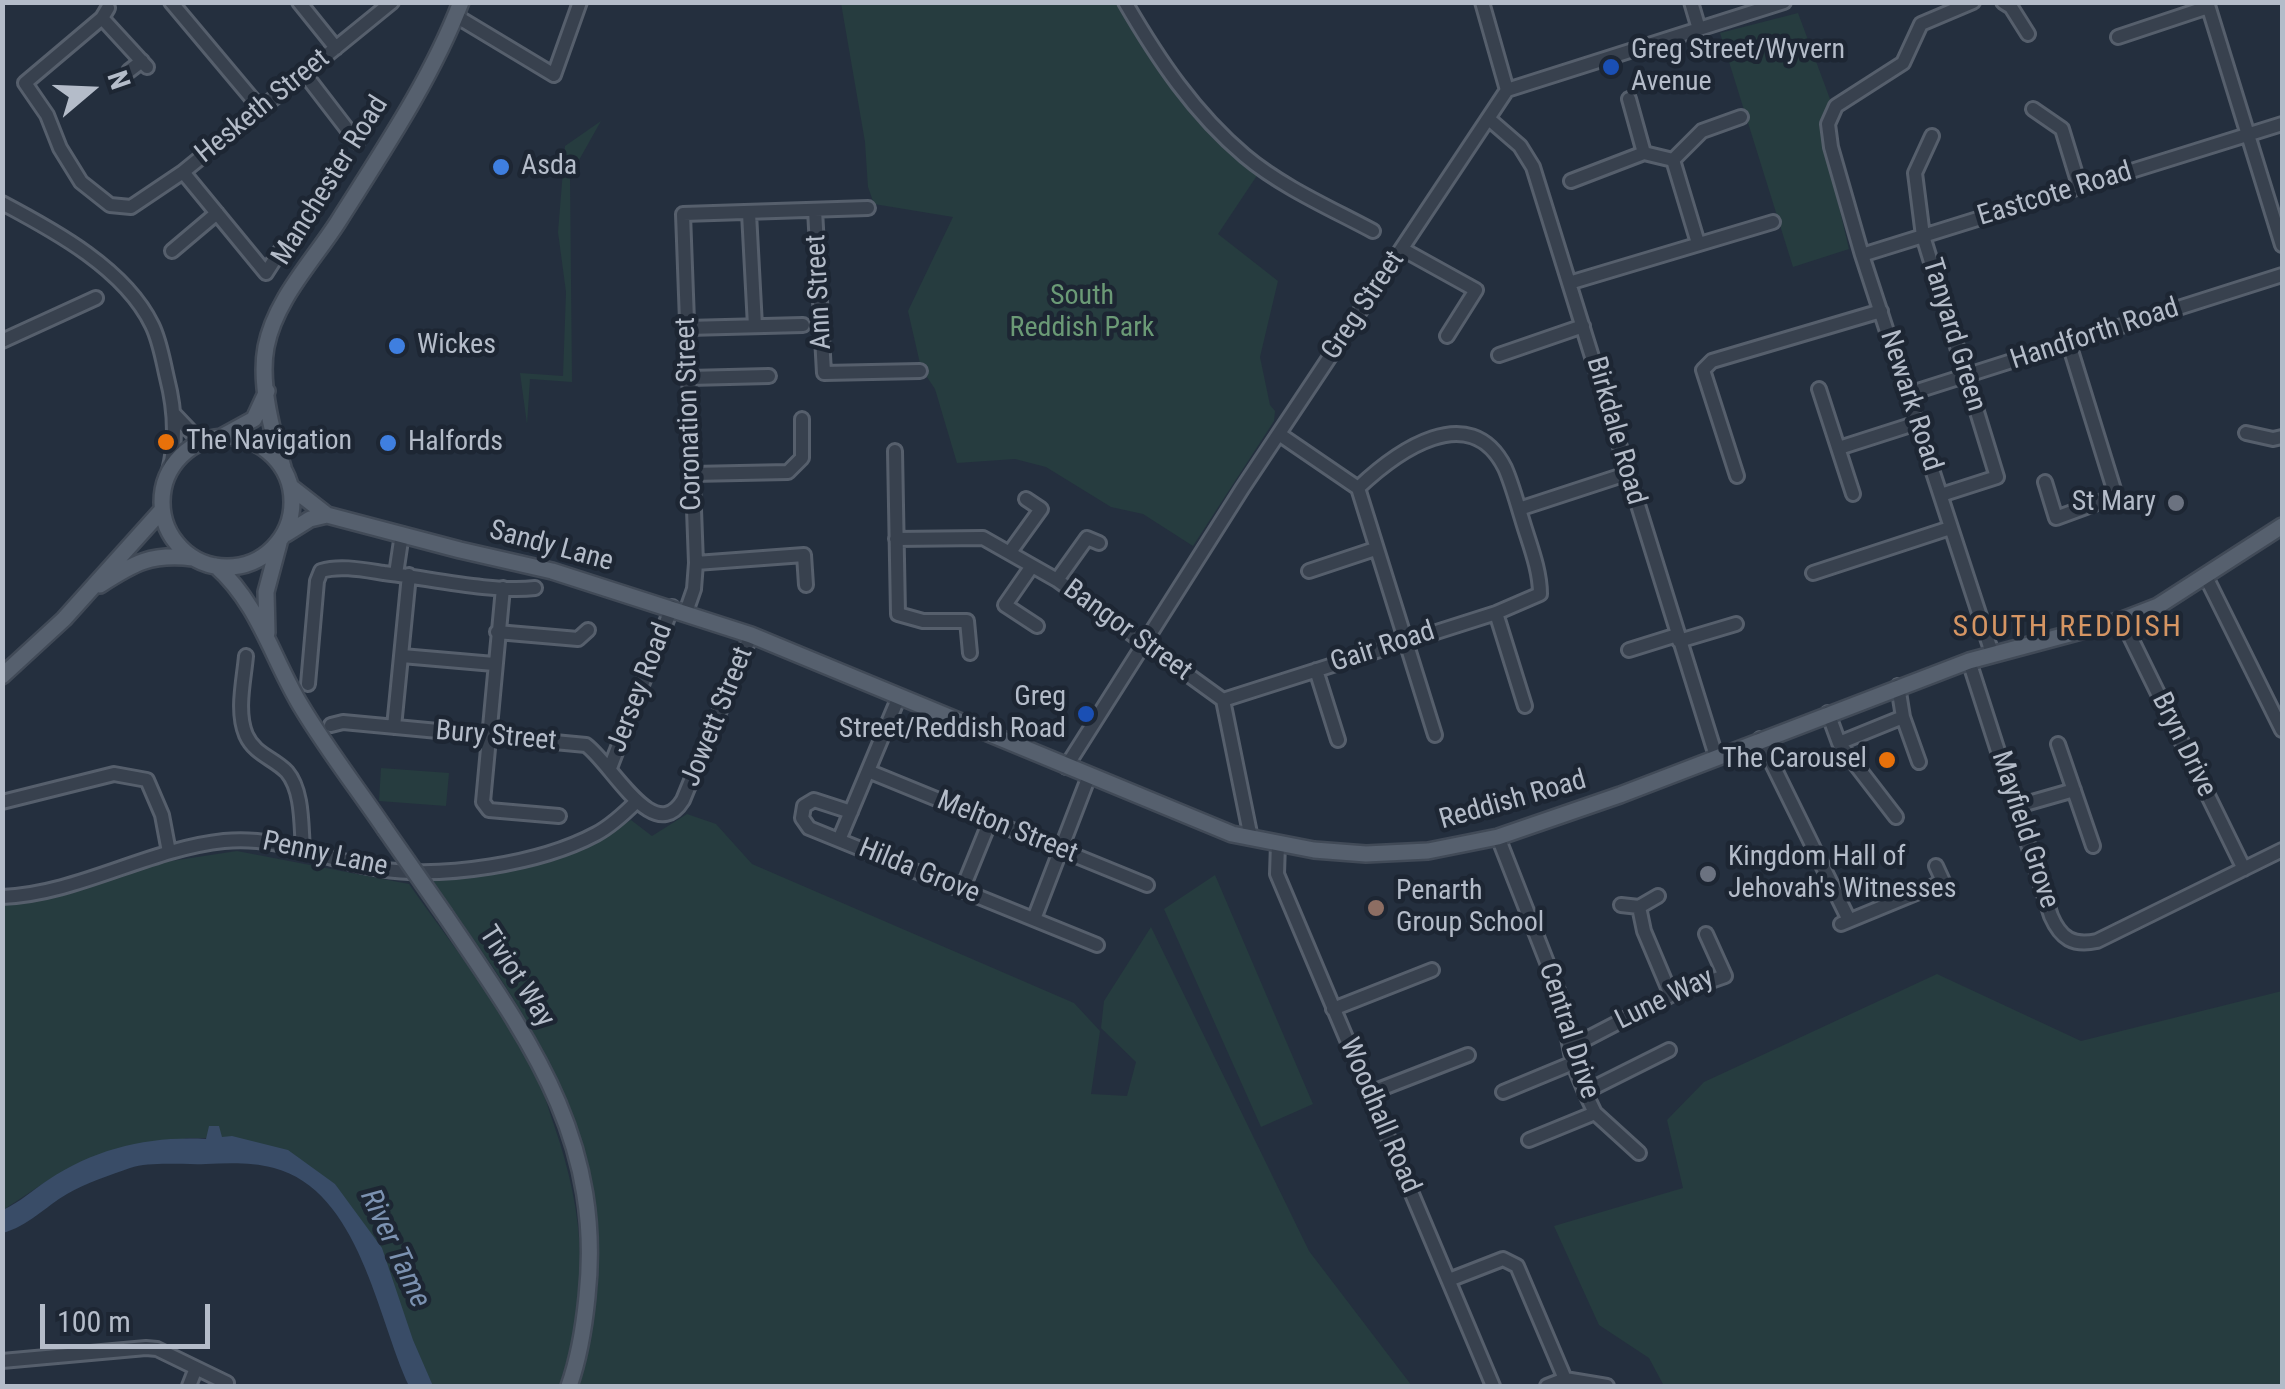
<!DOCTYPE html>
<style>
body{margin:0}
#map{position:relative;width:2285px;height:1389px;overflow:hidden;background:#242f3e;font-family:"Roboto Condensed",sans-serif}
canvas{display:block}
.frame{position:absolute;inset:0;border:5px solid #b4bcc9;pointer-events:none}
.north{position:absolute;left:40px;top:40px;width:100px;height:100px;-webkit-text-stroke:8px #1d2633;paint-order:stroke;rotate:71deg;font-size:28px;font-weight:700;line-height:40px;text-align:center;color:#b4bcc9}
.north::after{content:'';display:block;margin:auto;width:35px;height:45px;background:#b4bcc9;clip-path:polygon(50% 0,100% 100%,50% 72%,0 100%)}
.scale{position:absolute;left:40px;top:1304px;width:170px;height:45px;box-sizing:border-box;border:5px solid #b4bcc9;border-top:0;padding-left:12px;font-size:30px;line-height:35px;white-space:nowrap;color:#b4bcc9;-webkit-text-stroke:8px #1d2633;paint-order:stroke}
</style>
<div id="map">
<canvas width="2285" height="1389"></canvas>
<div class="frame"></div>
<div class="north">N</div>
<div class="scale">100 m</div>
</div>
<script>
const context = document.querySelector('canvas').getContext('2d');
context.lineJoin = 'round';
function fillPath(path, color) {
  context.fillStyle = color;
  context.fill(path, 'evenodd');
}
function stroke(path, color, width, dash) {
  context.strokeStyle = color;
  context.lineWidth = width;
  context.lineCap = dash ? 'butt' : 'round';
  context.setLineDash(dash || []);
  context.stroke(path);
}
function label(font, color, halo, rows, align = 'center') {
  context.font = font + ' "Roboto Condensed",sans-serif';
  context.lineWidth = 9;
  context.setLineDash([]);
  context.textBaseline = 'middle';
  context.strokeStyle = halo;
  context.fillStyle = color;
  for (const [text, x, y, turn = 0] of rows) {
    context.save();
    context.translate(x, y);
    context.rotate((+turn || 0) * Math.PI / 180);
    context.textAlign = isNaN(turn) ? turn : align;
    if (halo) context.strokeText(text, 0, 0);
    context.fillText(text, 0, 0);
    context.restore();
  }
}
const green = new Path2D(`
 M841 3H1117L1192 114 1220 144 1258 174 1218 234 1278 281 1260 357 1270 405 1275 411 1274 421 1193 546 1143 514 1111 507 1046 467 1015 459 957 463 935 389 921 368 908 311 953 217 874 204 868 187 865 142Z
 M1798 13 1830 99 1821 130 1849 249 1793 267 1720 33Z
 M601 121 570 176 572 382 530 379 527 424 520 373 563 376 566 292 558 232 565 146Z
 M381 768 449 773 446 806 379 801Z
 M687 814 716 824 752 864 1074 1003 1100 1031 1091 1094 1127 1096 1136 1062 1101 1028 1104 1001 1151 927 1309 1251 1412 1386H576C586 1352 595 1317 598 1281 608 1128 519 996 429 880L477 876 581 850 631 820 652 836Z
 M237 851 409 884C452 945 502 1007 536 1075 544 1090 548 1109 554 1125 585 1215 591 1295 559 1386H433L335 1184 221 1138H187L50 1179 3 1210V904L73 890 158 863Z
 M1215 875 1313 1104 1261 1127 1164 909Z
 M1937 974 2081 1041 2282 991V1386H1664L1649 1358 1599 1325 1554 1226 1683 1188 1667 1120 1704 1082Z`);
const water = new Path2D(`
 M209 1126H219L222 1137 232 1136 288 1150 335 1184 382 1248 413 1340 433 1386H409C377 1318 360 1191 274 1168 252 1162 228 1163 206 1164 183 1165 152 1161 130 1168 110 1175 86 1183 67 1194 45 1207 28 1226 3 1233V1210C20 1202 33 1190 48 1180 96 1148 150 1136 206 1139Z`);
const minor = new Path2D(`
 M171 2 260 108
 M299 2 336 48
 M1125 2C1158 59 1194 113 1245 156 1282 187 1330 208 1373 231
 M1482 2 1507 90
 M1691 2 1699 29
 M1973 2 1921 24 1903 63 1836 106 1828 124 1831 147 1862 255 1992 653
 M2003 2 2011 7 2028 34
 M2207 2 2282 245
 M108 8 102 18 25 83 47 115 60 148 81 182 110 205 131 207 183 172 392 2
 M456 16 554 75 580 2
 M102 18 147 67
 M2118 37 2208 7
 M129 71 142 61
 M304 73 357 142
 M1629 99 1644 153
 M2033 109 2062 129 2080 188
 M1490 120 1520 146 1533 167 1716 756
 M1932 136 1915 173 1923 236 1997 477 1941 495
 M1673 160 1702 131 1741 117
 M183 172 266 273 282 248
 M1571 181 1644 153 1673 160 1698 243
 M2 203C55 231 125 269 152 325 160 341 163 361 167 378 175 409 177 439 169 471
 M815 210 824 373 920 371
 M749 213 755 326
 M1402 249 1476 290 1447 336
 M172 251 217 213
 M1862 255 2282 124
 M1569 283 1773 222
 M687 328 803 325
 M2 341 96 298
 M1499 355 1583 326
 M689 378 769 376
 M1819 389 1853 494
 M1908 394 2282 275
 M174 414 194 435 206 440
 M2246 433 2273 439 2282 437
 M1279 434 1358 488 1435 735
 M1839 448 1917 423
 M895 451 898 614 923 621H967L970 653
 M692 474 788 472 802 458V419
 M1737 476 1703 370 1712 361 1881 311
 M2045 482 2056 518 2116 496 2069 344
 M1519 509 1626 474
 M896 539 983 538 1057 580 1223 700 1251 838
 M1010 552 1041 509 1026 499
 M696 563 804 555 806 585
 M1032 566 1005 605 1037 626
 M1309 571 1375 549
 M1813 573 1950 528
 M396 574 402 534
 M2206 577 2282 730
 M1057 580 1087 538 1099 543
 M503 588 483 802 489 810 559 816
 M686 612 694 589 696 563 683 214 868 208
 M1496 613 1525 706
 M2122 620 2244 869
 M497 632 578 639 588 630
 M1679 641 1736 624
 M1629 650 1677 635
 M246 656C244 680 236 711 246 735 255 755 274 758 287 772 303 791 301 826 303 849
 M402 656 494 664
 M1969 661 2051 916C2061 939 2073 946 2097 941L2282 850
 M1316 670 1338 740
 M308 684 317 581 321 571C340 565 364 570 384 573 428 578 492 593 535 588
 M1898 686 1903 717 1919 762
 M1223 700 1496 613 1540 594C1540 569 1529 543 1522 519 1517 503 1512 484 1505 468 1470 398 1396 452 1358 488
 M1828 713 1839 743 1896 817
 M331 725 343 722 586 745C612 764 654 847 683 800L751 635
 M394 727 409 575
 M1760 739 1849 920
 M1839 743 1903 717
 M2058 744 2093 846
 M1066 767 1242 489 1507 90 1784 2
 M610 768 672 607
 M868 771 1147 885
 M2 802 114 774 147 780 162 815 169 852
 M2018 806 2074 790
 M851 812 814 800 804 806 802 818 809 828 1097 945
 M1498 837 1559 993 1573 1063 1585 1092 1595 1113 1639 1153
 M839 840 898 699
 M1278 843 1277 874 1493 1386
 M1936 866 1947 890
 M962 890 990 821
 M2 897C78 894 148 849 224 841 279 835 327 861 380 869 442 879 540 864 596 834 611 826 625 813 637 801
 M1621 905 1639 907 1644 931 1671 995
 M1639 907 1658 896
 M1034 919 1089 776
 M1841 924 1943 882
 M1333 1009 1432 970
 M1571 1047 1671 995 1725 976 1706 934
 M1503 1092 1573 1063
 M1585 1092 1669 1050
 M1370 1093 1468 1055
 M1529 1140 1595 1113
 M1449 1280 1503 1259 1517 1266 1565 1379
 M2 1361 146 1348 157 1349 196 1368 189 1386
 M196 1368 227 1383
 M1547 1386 1565 1379 1607 1386`);
const major = new Path2D(`
 M223 436 254 419 267 391
 M162 502a65 65 0 1 1 130 0a65 65 0 1 1-130 0Z
 M283 467C272 432 259 384 266 347 275 300 313 261 338 222 382 152 431 80 461 2
 M291 487 327 515 460 550 552 571 751 635 1232 834 1314 850 1366 854 1428 851 1498 837 1620 795 1969 661 2122 620 2158 606 2282 526
 M286 534 310 519 327 515
 M216 566C259 604 272 658 301 706 326 748 357 788 385 829
 M100 585C134 563 151 553 193 558
 M267 633 266 592 279 543
 M2 676 64 619 162 510
 M445 915C529 1039 604 1139 587 1297 584 1327 579 1358 569 1386`);
const majorBridge = new Path2D(`
 M385 829 445 915`);
const markers = [
 [1611,67,10,"#1a4fb4"],
 [501,167,10,"#3f7fe0"],
 [397,346,10,"#3f7fe0"],
 [166,442,10,"#e8710a"],
 [388,443,10,"#3f7fe0"],
 [2176,503,10,"#6b7280"],
 [1086,714,10,"#1a4fb4"],
 [1887,760,10,"#e8710a"],
 [1708,874,10,"#6b7280"],
 [1376,908,10,"#8d6e63"]
];
const poiNames = [
 ["Greg Street/Wyvern",1631,51],
 ["Avenue",1631,83],
 ["Asda",521,167],
 ["Wickes",417,346],
 ["The Navigation",186,442],
 ["Halfords",408,443],
 ["St Mary",2156,503,"right"],
 ["Greg",1066,698,"right"],
 ["Street/Reddish Road",1066,730,"right"],
 ["The Carousel",1867,760,"right"],
 ["Kingdom Hall of",1728,858],
 ["Jehovah's Witnesses",1728,890],
 ["Penarth",1396,892],
 ["Group School",1396,924]
];
const streetNames = [
 ["Hesketh Street",263,107,-39],
 ["Manchester Road",331,181,-58],
 ["Eastcote Road",2055,195,-17],
 ["Ann Street",820,292,-93],
 ["Greg Street",1364,306,-56],
 ["Tanyard Green",1953,335,73],
 ["Handforth Road",2095,335,-18],
 ["Newark Road",1910,401,72],
 ["Coronation Street",690,414,-92],
 ["Birkdale Road",1615,431,74],
 ["Sandy Lane",551,547,15],
 ["Bangor Street",1127,631,36],
 ["Gair Road",1383,648,-18],
 ["Jersey Road",641,688,-69],
 ["Jowett Street",718,717,-68],
 ["Bury Street",496,737,5],
 ["Bryn Drive",2183,745,64],
 ["Reddish Road",1513,801,-16],
 ["Melton Street",1007,828,22],
 ["Mayfield Grove",2024,830,72],
 ["Penny Lane",325,855,12],
 ["Hilda Grove",919,872,22],
 ["Tiviot Way",516,977,57],
 ["Lune Way",1665,1000,-26],
 ["Central Drive",1568,1031,72],
 ["Woodhall Road",1379,1116,67]
];
const parkNames = [
 ["South",1082,297],
 ["Reddish Park",1082,329]
];
const neighbourhoodNames = [
 ["SOUTH REDDISH",2068,628]
];
const waterNames = [
 ["River Tame",394,1249,65]
];
fillPath(green, '#263c3f');
fillPath(water, '#394c67');
stroke(minor, '#565f6c', 18);
stroke(major, '#414a57', 20);
stroke(minor, '#38414e', 12);
stroke(major, '#56606e', 15);
stroke(majorBridge, '#414a57', 20, []);
stroke(majorBridge, '#56606e', 15);
for (const [x, y, r, color] of markers) {
  const dot = new Path2D();
  dot.arc(x, y, r, 0, 2 * Math.PI);
  context.fillStyle = color;
  context.fill(dot);
  stroke(dot, '#1d2633', 4);
}
label('28px', '#b4bcc9', '#1d2633', poiNames, 'left');
label('28px', '#b4bcc9', '#1d2633', streetNames);
label('28px', '#6b9a76', '#1d2633', parkNames);
context.letterSpacing = '2.5px';
label('30px', '#d59563', '#1d2633', neighbourhoodNames);
context.letterSpacing = '0px';
label('italic 30px', '#7c92b1', '#1d2633', waterNames);
</script>
